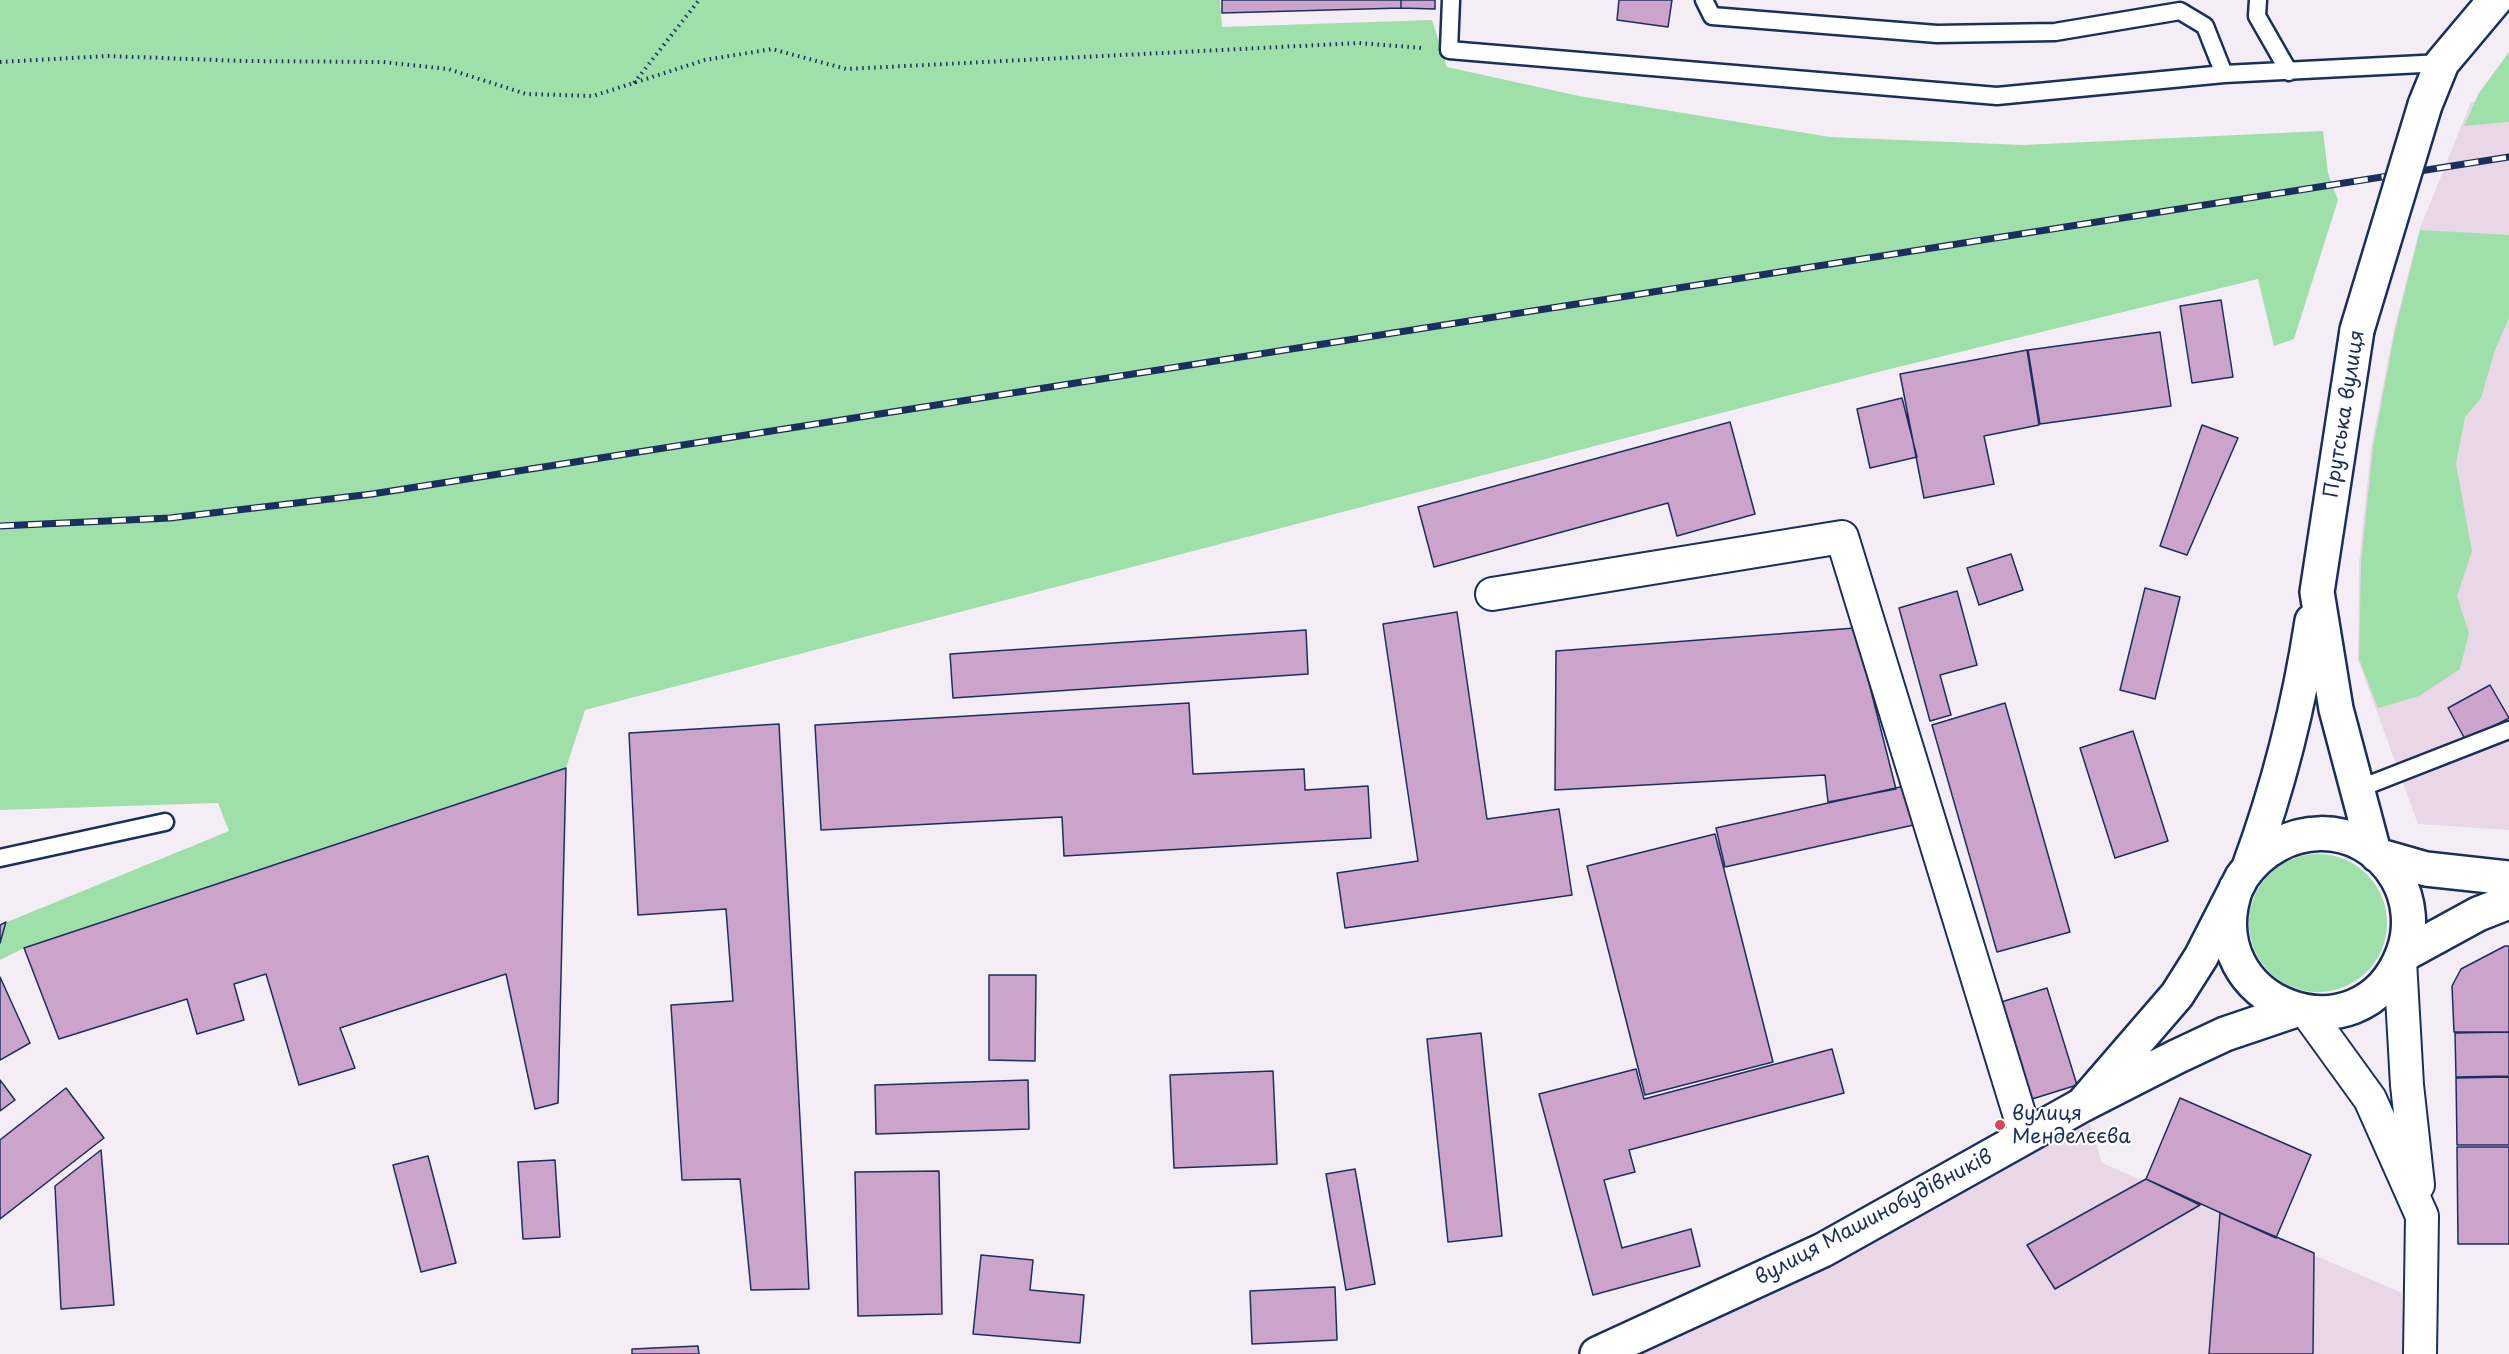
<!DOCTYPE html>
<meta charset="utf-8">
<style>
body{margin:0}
canvas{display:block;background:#f5edf5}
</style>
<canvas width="2509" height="1354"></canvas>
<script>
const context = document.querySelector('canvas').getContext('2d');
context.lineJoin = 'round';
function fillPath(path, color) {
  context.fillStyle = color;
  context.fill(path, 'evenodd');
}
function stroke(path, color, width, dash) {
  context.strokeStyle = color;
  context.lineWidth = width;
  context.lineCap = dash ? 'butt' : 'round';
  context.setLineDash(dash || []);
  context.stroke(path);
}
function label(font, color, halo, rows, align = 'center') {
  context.font = font + ' "Playpen Sans",sans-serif';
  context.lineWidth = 4.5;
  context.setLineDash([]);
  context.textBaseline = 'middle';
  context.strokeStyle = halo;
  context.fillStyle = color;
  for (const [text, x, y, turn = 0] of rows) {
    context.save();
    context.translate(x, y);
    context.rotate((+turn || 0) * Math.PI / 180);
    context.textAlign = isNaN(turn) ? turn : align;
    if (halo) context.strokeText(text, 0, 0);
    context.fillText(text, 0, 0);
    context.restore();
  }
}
const built = new Path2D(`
 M2509 97V830L2418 824 2358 660 2359 563 2371 447 2394 329 2420 228 2471 102Z
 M2085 1108 2102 1163 2402 1293V1354H1610Z`);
const green = new Path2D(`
 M0 0H1220L1222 27 1432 20 1447 67 1579 96 1830 137 2023 145 2323 131 2328 173 2338 200 2294 339 2274 346 2258 279 1882 371 585 710 566 768 24 948 0 960V943L7 922 229 831 218 803 0 810Z
 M2509 52V122L2464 126 2479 93Z
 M2420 230 2509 235V318L2495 350 2481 398 2465 417 2456 464 2472 551 2457 596 2469 633 2460 669 2419 696 2378 708 2359 659 2361 562 2373 447 2395 331Z
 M2249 923a69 69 0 1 1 138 0a69 69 0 1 1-138 0Z`);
const building = new Path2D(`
 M1222 0H1401V8L1222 13Z
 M1401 0H1435V9L1401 8Z
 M1619 0H1672L1668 27 1617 20Z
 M2221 300 2233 377 2192 383 2180 306Z
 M2160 332 2171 406 2040 424 2028 350Z
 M2027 350 2039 425 1984 436 1994 484 1924 498 1900 374Z
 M1902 398 1917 457 1870 468 1857 409Z
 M1730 422 1755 514 1677 536 1668 503 1434 567 1418 507Z
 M2202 425 2238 438 2187 555 2160 546Z
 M2011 554 2023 590 1979 605 1967 568Z
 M2145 588 2180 597 2155 699 2120 690Z
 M1957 591 1977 665 1940 675 1951 715 1930 721 1899 608Z
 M1457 612 1487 819 1559 809 1572 895 1345 928 1337 873 1418 861 1383 624Z
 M1855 628 1896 789 1828 802 1825 775 1555 790 1556 651Z
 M1306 630 1308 674 953 698 950 654Z
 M2490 685 2509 718 2466 741 2448 708Z
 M1189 703 1193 774 1304 769 1305 790 1368 786 1371 838 1064 856 1062 817 821 830 815 725Z
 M2005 703 2070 932 1997 952 1932 725Z
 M779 724 809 1289 751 1290 740 1179 682 1180 671 1005 733 1001 726 909 638 915 629 733Z
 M2133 731 2168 841 2115 858 2080 748Z
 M566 768 558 1103 535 1109 506 974 340 1028 355 1068 299 1085 266 974 234 984 244 1020 197 1034 187 999 59 1039 24 948Z
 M1909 785 1918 824 1725 867 1716 828Z
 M1715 834 1773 1062 1645 1095 1587 866Z
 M6 922 0 943V925Z
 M2505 946H2509V1032H2454L2452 986 2461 969Z
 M989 975H1036L1035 1061 989 1060Z
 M0 977 30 1043 0 1060Z
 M2047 988 2077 1085 2029 1100 1998 1003Z
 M2509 1032V1076L2456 1077 2455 1033Z
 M1481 1033 1502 1236 1448 1242 1427 1039Z
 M1832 1049 1844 1093 1629 1150 1635 1172 1604 1180 1622 1248 1691 1229 1700 1266 1593 1295 1539 1094 1636 1069 1644 1099Z
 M1273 1071 1277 1164 1174 1168 1170 1075Z
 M2509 1077V1145H2457L2456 1078Z
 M0 1080 15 1100 0 1111Z
 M1028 1080 1029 1129 876 1134 875 1085Z
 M66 1088 104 1138 0 1219V1140Z
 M2180 1098 2311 1155 2276 1238 2146 1179Z
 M2457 1147H2509V1244H2458Z
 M101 1150 114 1305 61 1309 55 1186Z
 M428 1156 456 1263 421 1272 393 1165Z
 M555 1160 560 1237 523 1239 518 1162Z
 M1355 1169 1375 1284 1346 1290 1326 1174Z
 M939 1171 942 1314 858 1316 855 1172Z
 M2146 1179 2200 1205 2055 1289 2027 1245Z
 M2220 1213 2314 1253 2313 1354H2209Z
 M981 1255 1033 1260 1030 1290 1084 1295 1080 1343 973 1334Z
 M1335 1287 1337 1340 1252 1344 1250 1291Z
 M698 1346 699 1354H632V1349Z`);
const path = new Path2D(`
 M0 62 108 56 244 61 383 62 448 69 526 94 593 96 705 60 772 49 846 69 1359 43 1422 48
 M634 83 699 0`);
const lane = new Path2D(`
 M1451 0 1449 50 1997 96 2224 74 2442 63
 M1704 0 1712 16 1937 34 2055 32 2180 11 2205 26 2224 74
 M2258 0 2257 16 2289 72
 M2358 789 2509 730
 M0 858 165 822`);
const street = new Path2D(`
 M1492 594 1842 537 2026 1136
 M2400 961 2407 1085 2418 1185
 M2307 1012 2370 1099 2422 1216 2420 1354`);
const secondary = new Path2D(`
 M2425 105 2442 63 2495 0
 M2357 330 2317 592 2336 709 2374 852
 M2377 855 2426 869 2509 878
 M2249 867C2279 786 2299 706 2312 621
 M2403 955 2478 914 2509 902
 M2082 1105 2177 995 2201 957 2242 877C2280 821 2361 817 2397 878 2410 901 2412 929 2403 953 2361 1065 2195 1005 2236 888
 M1597 1354 1823 1250 2082 1105 2176 1057 2225 1034 2296 1010`);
const rail = new Path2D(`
 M0 526 170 518 372 494 2509 157`);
const secondaryBridge = new Path2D(`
 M2357 330 2425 105`);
const markers = [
 [2000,1125,6,"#d1495b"]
];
const streetNames = [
 ["Прутська вулиця",2345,414,-81],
 ["вулиця Машинобудівників",1874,1218,-28]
];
const poiNames = [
 ["вулиця",2012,1114],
 ["Менделєєва",2012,1137]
];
fillPath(built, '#e9d7e8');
fillPath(green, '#9fe0aa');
fillPath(building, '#cca4cb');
stroke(building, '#1b2f5e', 1.5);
stroke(lane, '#1b2f5e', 21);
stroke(street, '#1b2f5e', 36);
stroke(secondary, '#1b2f5e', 38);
stroke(path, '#1b2f5e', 4, [1.5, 4.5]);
stroke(lane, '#fff', 16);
stroke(street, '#fff', 32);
stroke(secondary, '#fff', 33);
stroke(rail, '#1b2f5e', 7);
stroke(rail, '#fff', 4.5, [14]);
stroke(secondaryBridge, '#1b2f5e', 38, []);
stroke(secondaryBridge, '#fff', 33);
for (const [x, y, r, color] of markers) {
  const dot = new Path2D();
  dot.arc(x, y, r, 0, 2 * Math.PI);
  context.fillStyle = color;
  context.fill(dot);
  stroke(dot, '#fff', 2);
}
label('20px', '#1b2f5e', '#fff', streetNames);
label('20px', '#1b2f5e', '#fff', poiNames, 'left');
</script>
